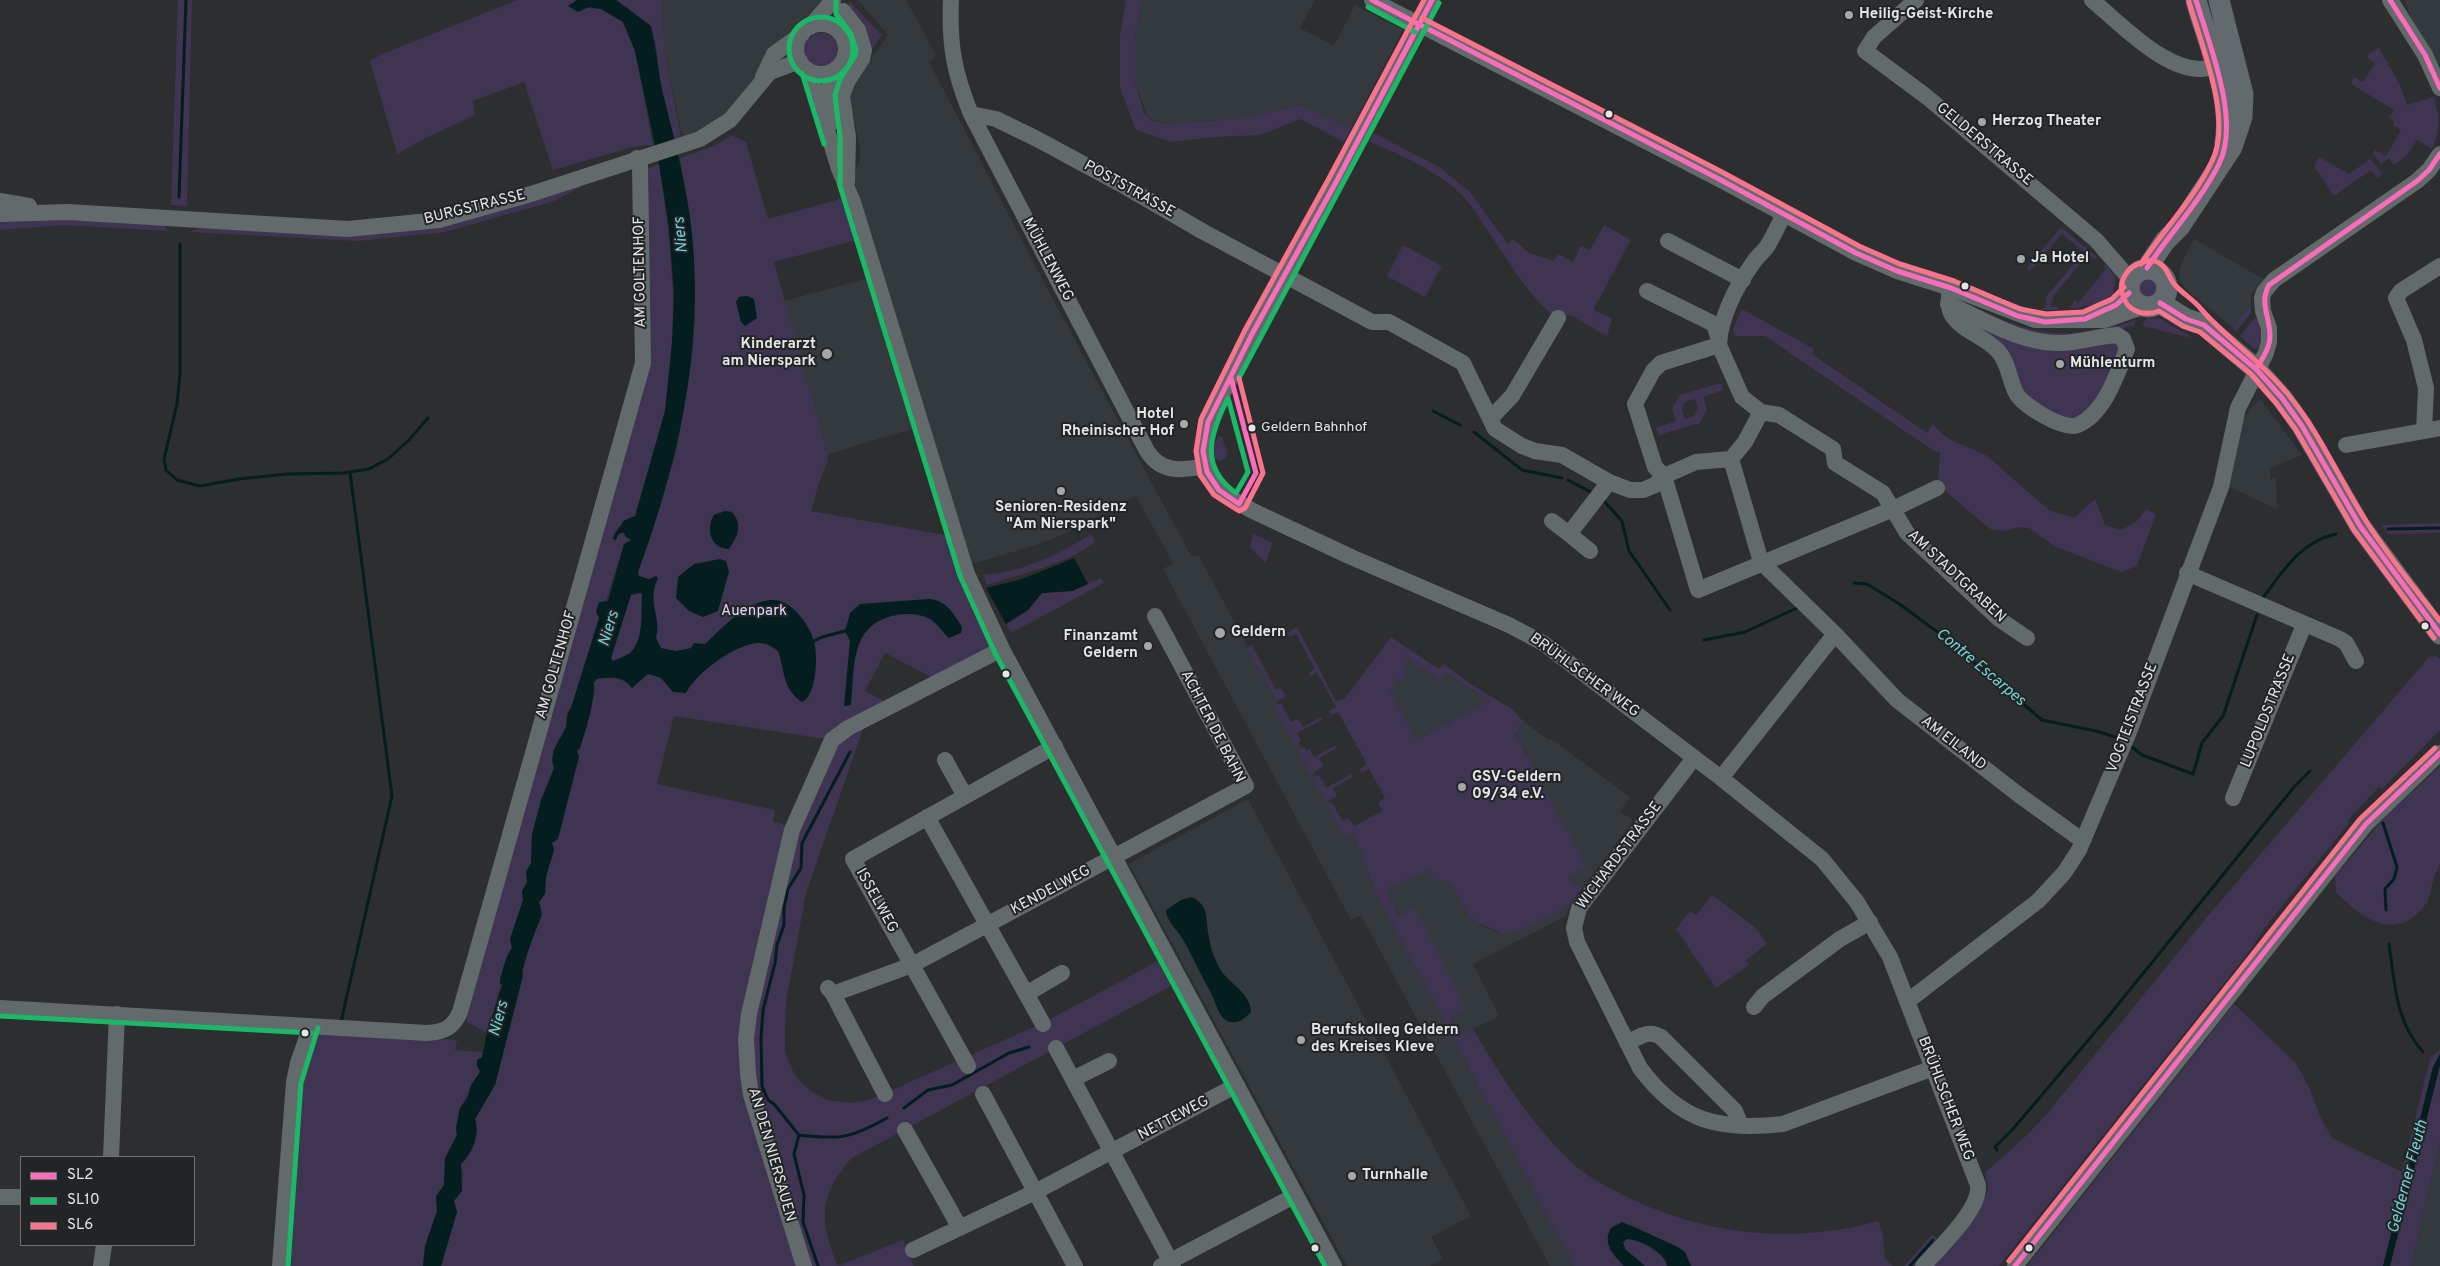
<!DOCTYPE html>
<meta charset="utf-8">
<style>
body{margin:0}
#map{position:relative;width:2440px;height:1266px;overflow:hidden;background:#2d2e2f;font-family:Overpass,sans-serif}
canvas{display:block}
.legend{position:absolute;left:20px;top:1156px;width:175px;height:90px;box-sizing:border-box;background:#222426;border:1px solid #707273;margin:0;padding:6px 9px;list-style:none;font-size:15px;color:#e5e6e7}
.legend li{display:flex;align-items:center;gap:10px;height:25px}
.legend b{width:25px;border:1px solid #707273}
</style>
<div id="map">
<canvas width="2440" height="1266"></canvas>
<ul class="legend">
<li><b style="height:6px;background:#fb6dba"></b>SL2</li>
<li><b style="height:6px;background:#1ab867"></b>SL10</li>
<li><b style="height:6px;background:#fc738d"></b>SL6</li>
</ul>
</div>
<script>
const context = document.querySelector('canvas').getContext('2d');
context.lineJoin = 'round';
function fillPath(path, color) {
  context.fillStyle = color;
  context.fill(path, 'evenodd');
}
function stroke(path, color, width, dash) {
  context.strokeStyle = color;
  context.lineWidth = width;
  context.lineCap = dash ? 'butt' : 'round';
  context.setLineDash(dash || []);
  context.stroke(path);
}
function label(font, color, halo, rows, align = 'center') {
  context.font = font + ' Overpass,sans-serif';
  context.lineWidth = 4;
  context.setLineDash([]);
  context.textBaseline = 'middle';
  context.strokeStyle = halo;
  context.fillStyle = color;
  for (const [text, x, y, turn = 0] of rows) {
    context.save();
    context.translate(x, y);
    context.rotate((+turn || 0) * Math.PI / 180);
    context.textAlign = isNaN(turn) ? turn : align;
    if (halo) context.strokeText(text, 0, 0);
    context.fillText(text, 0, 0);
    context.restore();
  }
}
const built = new Path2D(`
 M662 0H833L788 44 743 107 684 144 665 55Z
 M858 0H906L936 55 929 62 1049 292 1191 556H1199L1348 835 1353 833 1376 893 1574 1266H1550L1361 915 1351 920 1163 569 1173 563 1136 496 1062 535 1036 545 965 566 922 426 828 454 784 301 876 276 851 196 854 172 860 161V147L850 102 852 89 857 79 888 35Z
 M1142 0H1315L1300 28 1334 46 1355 5 1403 30 1351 129 1301 105 1244 118 1167 124 1148 118 1135 83V35Z
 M2405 0H2440V66L2411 18Z
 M2194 239 2265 280 2251 294V304L2232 327 2189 292 2180 281 2179 273 2182 262Z
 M2260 399 2302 455 2270 468V479L2276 478 2277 509 2229 487 2243 418Z
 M1409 660 1440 680 1444 673 1490 701 1416 740 1389 691Z
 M1524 722 1549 740 1551 739 1630 797 1620 811 1633 821 1582 888 1568 878 1586 867 1515 733Z
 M1248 799 1471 1216 1431 1237 1443 1259 1430 1266H1347L1129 864Z
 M1430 870 1435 879 1450 883 1469 916 1477 923 1496 932 1521 930 1570 904 1566 916 1473 964 1499 1016 1459 1036 1426 974 1387 889Z
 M2440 1141V1266H2411L2430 1184Z`);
const green = new Path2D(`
 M178 0H192L187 206 171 205Z
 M517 0H577L569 6 601 9 623 22 635 51 653 145 633 147 553 170 524 82 473 101 475 115 426 138 397 154 370 61 382 54Z
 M616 0H662L665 55 681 136 674 139 660 80 655 40 628 8Z
 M1126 0H1142L1135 35V83L1144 113 1151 120 1167 124 1244 118 1301 105 1351 129 1344 142 1300 119 1260 135 1215 137 1171 142 1136 130 1120 88V36Z
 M849 1 882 35 865 59 849 12Z
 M847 22 859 49 844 78 835 80C845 69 854 57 849 41 846 33 843 31 844 23Z
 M803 51a18 18 0 1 1 36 0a18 18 0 1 1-36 0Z
 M2379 48 2400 85 2407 105 2434 97C2440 115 2440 132 2432 149L2417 140 2407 155 2394 165 2389 158 2381 164 2373 153 2375 150 2386 156 2401 130 2393 125 2394 121 2389 118 2394 110 2351 84 2354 77 2363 82 2375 63 2367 58 2369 53Z
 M1374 133 1439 167 1470 192 1508 244 1513 239 1529 253 1554 261 1558 254 1573 262 1581 246 1590 250 1604 225 1631 240 1593 310 1612 318 1607 336 1570 315C1567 316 1563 318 1559 317 1533 311 1484 218 1462 195 1437 170 1401 156 1369 141Z
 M731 135 746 142 768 219 851 196 864 238 774 262 828 454 827 463 820 480 811 511 956 537 1002 649 939 681 885 653 865 691 897 707 863 729 806 893 786 1002 785 1032V1052L793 1071 800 1082 813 1092 826 1100 849 1103 869 1100 883 1094 1045 1022 1158 961 1171 986 852 1158C818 1195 819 1221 838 1266L903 1240 914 1266H441L457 1212 454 1201 463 1176 461 1164C473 1152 480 1135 475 1119L495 1085 521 971 525 965 530 940 542 916 539 902 545 894 546 876 554 850 552 843 577 751 595 693 594 682 611 658 677 449 692 356 695 315 692 234 680 158 714 146ZM674 716 832 740 792 830 787 825 773 822 775 810 657 784Z
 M2319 157 2349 174 2370 159 2382 174 2377 178 2371 170 2334 196 2314 166Z
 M659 164C672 246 680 329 665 410 658 446 645 482 635 517 624 520 615 527 613 539L624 532 632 540 624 545 571 708 566 714V726L553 751 554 768 532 834 531 863 526 872 527 882 522 891 523 900 510 939 512 948C504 956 506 968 500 977L503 985 500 988 487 1033 466 1021 647 362 644 170Z
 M580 185 581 187 554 201 445 232 358 241 190 232 201 227 358 236 441 227Z
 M66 218 159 224 166 227 168 231 63 225 0 230V221Z
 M2061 227 2097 257 2095 259 2088 254 2055 294 2050 306 2058 307V310H2042L2047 304 2045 298 2084 252 2062 234 2030 271 2027 268Z
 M1403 245 1442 266 1425 297 1387 276Z
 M2105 264 2116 277 2113 295 2100 303 2069 309 2075 300 2078 303 2106 269 2103 266Z
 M2137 288a11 11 0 1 1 22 0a11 11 0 1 1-22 0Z
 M1959 300C1983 311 2008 324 2034 330 2066 338 2105 330 2136 320L2134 325 2119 330 2048 340 1959 303Z
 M2251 304V313L2236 332 2232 327Z
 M1742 309 1814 349 1812 354 1927 433 1933 424 1942 434 1955 442 1986 455 2049 510 2074 518 2095 499 2105 525 2121 530 2137 521 2146 509 2156 514 2137 566 2122 572 2056 547 2029 528 2020 527 2005 531 1990 529 1938 485 1940 452 1934 451 1765 336H1735L1733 329Z
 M1960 313 2012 336 2117 342 2120 359 2110 383 2078 420 2040 410Z
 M2257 315 2264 328 2260 347 2254 349 2240 336Z
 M2159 318 2193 338 2142 326 2146 319Z
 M1721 383 1723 390 1703 397 1707 409 1700 423 1659 435 1656 428 1676 421 1672 409 1680 395ZM1695 399 1698 408 1694 416 1685 419 1682 410 1685 402Z
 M1219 436 1222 437 1227 453 1226 458 1220 461 1216 460C1213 453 1213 441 1219 436Z
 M2440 523V533L2388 534 2381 525Z
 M1091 534 1095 542C1067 564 1020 574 987 585L983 575C1022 572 1058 555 1091 534Z
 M1253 534 1273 543 1265 563 1250 547Z
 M1101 578 1104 583 1011 633 1006 624 1028 610 1042 593 1072 591Z
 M1297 627 1336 701 1344 699 1391 637 1439 669 1444 664 1469 683 1512 709 1524 722 1515 734 1587 867 1568 878 1582 888 1570 904 1561 910 1521 930 1502 933 1477 923 1469 916 1450 883 1434 879 1430 870 1387 889 1399 916 1414 908 1420 920 1422 919 1466 1008 1449 1017 1459 1036 1473 1029C1500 1075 1530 1122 1569 1160 1584 1175 1605 1186 1623 1195 1703 1235 1792 1245 1878 1221L1883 1235 1885 1259 1893 1266H1691L1658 1238 1632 1225 1611 1228C1602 1244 1614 1255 1624 1266H1574L1376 893 1353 833 1344 837 1327 805 1332 802 1342 821 1349 818 1354 826 1382 811 1378 802 1385 798 1369 769 1362 773 1359 769 1367 764 1338 712 1331 715 1329 711 1336 707 1317 672 1310 676 1309 673 1315 669 1296 634 1290 637 1287 633ZM1409 660 1440 680 1445 673 1490 701 1416 740 1390 691 1397 679 1402 681 1408 671 1404 668Z
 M1252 645 1276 690 1281 688 1286 696 1277 702 1247 647Z
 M2436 656 2440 659V730L2382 789 2379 787 2347 821 2349 823 2263 930 2252 948 1999 1266H1930L1987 1195 1988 1187 1985 1173 2027 1135 2045 1116 2207 917 2429 657Z
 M1281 703 1291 722 1298 719 1303 727 1321 717 1322 720 1297 733 1301 742 1295 745 1274 707Z
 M1336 745 1337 748 1319 758 1324 766 1310 774 1298 751 1304 747 1306 751 1309 749 1314 757Z
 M2440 766V864C2433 876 2432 887 2428 900 2425 907 2418 913 2413 917 2387 938 2355 912 2336 892L2335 876 2384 818Z
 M1351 774 1353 777 1333 788 1337 796 1326 802 1313 778 1319 775 1326 788Z
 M1712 895 1757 929 1767 944 1746 960 1749 965 1716 988 1676 929 1690 911 1696 915Z
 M2234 1004 2295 1062 2308 1085 2321 1118 2332 1138 2402 1172 2430 1059 2440 1049V1054L2433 1067 2383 1266H2027Z
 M315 1031 457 1040 455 1050 483 1052 480 1072 460 1108 456 1128 457 1135 445 1158 444 1185 436 1196 437 1211 425 1246 423 1266H284L298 1082Z
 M2440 1065V1142L2411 1266H2390Z
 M1932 1235 1939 1240 1916 1266H1904Z
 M1627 1239C1641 1239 1656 1251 1666 1260L1667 1266H1645L1625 1249 1623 1242Z`);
const water = new Path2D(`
 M577 0H616L651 26C656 47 658 69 662 90 674 138 687 185 692 234 704 350 678 464 638 572L639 576 649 579 656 576 658 578C646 603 662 616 656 638L661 648 676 651 691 648 694 643 705 644C722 628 747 601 772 600 791 599 809 624 814 641 818 655 817 696 802 702 782 689 785 670 778 651 772 647 767 643 760 643 736 643 696 673 686 693L673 692 661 678 648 674 632 688C623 676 611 677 597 679L594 682C594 705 587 726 580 748L577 751 579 757 558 839 552 843 554 850 546 876 545 894 539 902C540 906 543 913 541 917 537 928 520 968 523 976L495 1085 475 1119C480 1135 473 1152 461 1164L462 1191 454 1201 457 1212 441 1266H423L425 1246 437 1211 436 1196 444 1185 445 1158 457 1135 456 1128 460 1108 467 1099 471 1085 480 1072 477 1066V1060L482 1057 486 1037 502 985 500 984C500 976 507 953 512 948L510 939 523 900 522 891 527 882 526 872 531 863 532 834 541 800 554 768C548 753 560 741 566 727 568 720 566 715 571 708L599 618 596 612 599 602 608 601 624 544 631 540 626 537 623 532 618 534 616 540 613 539C615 531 621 528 623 521L635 516 665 411 672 342 674 293 669 227 659 164 635 51 623 22 601 9 589 7 578 12 568 6ZM639 593 642 594C641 612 644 639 631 652 626 656 618 659 613 661L611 658 631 595Z
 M747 296 754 299 757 318 745 326 741 322 736 302 739 297Z
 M725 511 732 512C743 525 738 536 729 549 711 549 705 529 714 515Z
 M1074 558 1088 584 1072 591 1042 593 1028 610 1006 624 986 588 1022 579Z
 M720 559 726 561 729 572 718 611 703 617 689 611 676 598 678 577 694 564Z
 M929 599C946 600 954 614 962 627L961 633 949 638C942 632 938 624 930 619 919 613 904 613 892 616 849 627 855 669 851 705L844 706 850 641 845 631 850 613 860 604Z
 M1192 897C1210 906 1205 920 1209 937 1210 946 1213 955 1217 963 1224 983 1250 989 1251 1012 1246 1017 1239 1024 1231 1022 1218 1020 1216 1001 1210 991 1201 976 1194 959 1185 943 1179 931 1167 923 1166 910L1181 900Z
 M2440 1054V1065L2391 1262 2390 1266H2383L2433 1067Z
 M1622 1222 1678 1247 1685 1252 1691 1266H1667C1666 1253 1640 1239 1627 1239L1623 1242 1625 1249 1645 1266H1624C1614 1255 1602 1244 1611 1228Z`);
const stream = new Path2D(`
 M179 197 186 0
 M180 244V373L177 404 164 459 166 470 177 480 200 486 239 479 287 474 343 473 369 469 388 459 409 440 428 418
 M1433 411 1460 425
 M1474 432 1522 470 1562 478
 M1568 480 1591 492
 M1604 501 1622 521 1629 551 1670 610
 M2388 529 2440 528
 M1854 583 1867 584 1898 603 1943 636 2042 720 2096 731 2115 737
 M2262 599C2283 571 2300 542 2336 534
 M1704 640 1745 632 1797 608
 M814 641 822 637 845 631
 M2132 747 2142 755 2193 774 2202 743 2223 716 2257 615
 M850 752 802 843 801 868 788 889 784 908V925L777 945 775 963 763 1010 761 1039 762 1086 768 1100 774 1104 799 1135C841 1140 851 1138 887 1118
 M2383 823 2397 867 2394 879 2385 889 2386 910
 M2389 944C2395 984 2395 1021 2423 1052
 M341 1022 392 796 350 472
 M904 1108 928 1090 952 1085 1009 1053 1029 1047
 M799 1135 794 1154 804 1195 803 1222 818 1266
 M1997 1150 1995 1147 2013 1129 2107 1018 2294 787 2310 771
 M1910 1266 1933 1240`);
const minor = new Path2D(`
 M951 0C949 44 954 73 971 114L1147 451C1161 473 1181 471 1205 466
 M1372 0 1719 179 1856 253 1897 271 1951 288 2035 320H2105L2142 307
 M1432 0 1335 184 1252 334 1210 419 1203 451 1208 475 1225 495 1253 511 1351 557 1509 625 1543 643 1721 778 1822 859 1857 902 1890 957 1978 1185C1981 1209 1939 1248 1923 1266
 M1916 0 1874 37 1865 51 1927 97 2096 240 2130 279
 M2092 0C2120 23 2175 83 2215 66
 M2390 0 2425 55 2440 88
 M843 11 858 30 864 50 862 59 847 82 842 96 848 137 847 182
 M796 49a25 25 0 1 1 50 0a25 25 0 1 1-50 0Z
 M810 27 833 0
 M809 71 839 169 853 202 967 574 1002 649 1334 1266
 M833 71 828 94 835 121
 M763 77 774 54 802 34
 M971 114 996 119 1037 139 1126 187 1202 231 1372 322H1389L1463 363 1495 429 1522 446 1535 451 1562 455 1609 482 1630 490H1643L1655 485 1664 476 1696 462 1731 459 1745 442 1761 412 1742 397 1719 345C1720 317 1737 285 1753 263 1757 256 1764 252 1768 245 1774 235 1779 224 1784 214
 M0 201 29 206
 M0 214 68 212 348 229 439 220 531 194 700 139 730 120 770 72 800 61
 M1668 241 1743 280
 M1647 291 1714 324 1719 340
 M1948 304C1984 319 2020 344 2060 343 2079 343 2098 336 2117 335L2123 339 2127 349C2117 374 2105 413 2078 425 2064 431 2023 406 2016 393 2009 380 2009 363 1998 351 1979 330 1938 327 1951 288
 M2096 314 2116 305 2129 293
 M1719 345 1661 363 1653 371 1635 404 1655 467 1664 476 1698 590 1893 509 1937 488
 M1761 412 1779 415 1833 449 1835 463 1883 493 1907 533 1999 619 2027 638
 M1490 419 1512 396 1558 318
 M2424 431 2426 388 2414 340 2396 298 2401 291 2440 266
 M2346 445 2440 428
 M1731 459 1761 562 1835 634 1897 700 2019 795 2083 841
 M1552 521 1569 534 1609 482
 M1569 534 1590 551
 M2187 573 2340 639 2346 643 2356 661
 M1694 758 1579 908 1574 928 1577 942 1640 1068C1680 1122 1719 1131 1783 1124L1933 1068
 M945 760 965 796
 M1721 778 1835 634
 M2233 798 2304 625
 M927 817 1043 1024
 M828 988 833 994 885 1094
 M833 994 912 965 1246 786 1155 616
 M1026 994 1062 973
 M1908 1001 2038 901 2064 873 2079 850 2129 732 2221 487 2238 408 2266 353 2269 342V328L2263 311 2262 298 2264 292 2274 280 2417 181 2429 170 2440 154
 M1754 1007 1763 996 1840 939 1870 922
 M0 1008 427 1033C444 1032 453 1028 460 1012L643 363 640 166 637 158
 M1627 1043C1639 1037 1649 1029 1661 1037L1735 1111 1741 1126
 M1056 1048 1173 1266
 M968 1066 853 859 1055 746
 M1073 1079 1109 1061
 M983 1094 1075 1266
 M905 1130 960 1228
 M111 1157 117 1014
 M0 1197H21
 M913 1250 1035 1192 1237 1085
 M101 1266 104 1245
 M280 1266 294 1082 298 1063 311 1026
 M804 1266 751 1095 748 1074 746 1039 749 1014 792 830 832 740 848 728 1002 649
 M1161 1266 1296 1195
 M2015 1266 2340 856 2366 824 2440 753`);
const major = new Path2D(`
 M2196 0C2208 46 2233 95 2225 143
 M2147 268 2165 241 2180 226 2232 147 2242 117 2243 94 2219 0
 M2129 288a19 19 0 1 1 38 0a19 19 0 1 1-38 0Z
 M2160 303 2186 319 2204 325 2256 369 2282 398 2302 426 2360 526 2440 634`);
const bus1 = new Path2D(`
 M1372 0 1719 179 1856 253 1897 271 1951 288 2018 316 2045 322 2085 319 2116 305 2129 293
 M2390 0 2425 55 2440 88
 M2147 268C2170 233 2200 202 2219 164 2241 121 2209 44 2196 0
 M2160 303 2186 319 2204 325 2256 369 2282 398 2302 426 2360 526 2440 634
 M2256 369C2262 359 2270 348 2270 336 2270 316 2259 304 2269 285L2417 181 2429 170 2440 154
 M1231 378 1256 473 1239 504 1219 490 1207 472 1203 451 1208 422 1252 334 1335 184 1432 0
 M2015 1266 2366 824 2440 753`);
const bus2 = new Path2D(`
 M836 0V14L851 34 856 50 855 56 840 79 835 95 840 137V186L960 576 995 653 1325 1266
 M1368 7 1415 32
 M789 49a32 32 0 1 1 64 0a32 32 0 1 1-64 0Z
 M802 73 824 144
 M1239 378 1439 3
 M1228 398 1248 472 1236 493C1198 466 1211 433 1228 398Z
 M0 1016 311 1033
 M288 1266 301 1083 318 1028`);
const bus3 = new Path2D(`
 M1422 18 1722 172 1859 246 1900 264 1954 281 2020 309 2046 314 2083 312 2112 299 2124 287
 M2141 264C2164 229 2194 199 2212 161 2233 120 2201 44 2189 2
 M1239 378 1263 473 1245 508 1239 511 1214 495 1200 475 1196 451 1201 419 1245 330 1328 180 1424 0
 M2434 638 2354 530 2296 430 2276 403 2251 374 2200 332 2183 326 2159 311C2120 325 2106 271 2144 262 2147 261 2151 260 2155 261 2169 266 2167 277 2176 286 2183 294 2194 300 2201 309 2227 339 2261 361 2287 393 2319 431 2339 479 2366 521 2388 556 2415 588 2440 621
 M2009 1261 2360 819 2435 748`);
const markers = [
 [1849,15,5,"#a5a6a7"],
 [1609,114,4.5,"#e5e6e7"],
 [1982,122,5,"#a5a6a7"],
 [2021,259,5,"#a5a6a7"],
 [1965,286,4.5,"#e5e6e7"],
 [827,354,6,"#a5a6a7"],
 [2060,364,5,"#a5a6a7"],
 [1184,424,5,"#a5a6a7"],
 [1252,428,4.5,"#e5e6e7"],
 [1061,491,5,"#a5a6a7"],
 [2425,626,4.5,"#e5e6e7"],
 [1220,633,6,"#a5a6a7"],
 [1148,646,5,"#a5a6a7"],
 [1006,674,4.5,"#e5e6e7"],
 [1462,787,5,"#a5a6a7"],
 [305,1033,4.5,"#e5e6e7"],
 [1301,1040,5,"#a5a6a7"],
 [1352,1176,5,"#a5a6a7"],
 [1315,1248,4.5,"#e5e6e7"],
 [2029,1248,4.5,"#e5e6e7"]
];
const busNames = [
 ["Geldern Bahnhof",1261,428]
];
const poiNames = [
 ["Heilig-Geist-Kirche",1859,15],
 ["Herzog Theater",1992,122],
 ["Ja Hotel",2031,259],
 ["Kinderarzt",816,345,"right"],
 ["am Nierspark",816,362,"right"],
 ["Mühlenturm",2070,364],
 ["Hotel",1174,415,"right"],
 ["Rheinischer Hof",1174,432,"right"],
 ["Senioren-Residenz",1061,508,"center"],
 ["\"Am Nierspark\"",1061,525,"center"],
 ["Geldern",1231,633],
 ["Finanzamt",1138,637,"right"],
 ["Geldern",1138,654,"right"],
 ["GSV-Geldern",1472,778],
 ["09/34 e.V.",1472,795],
 ["Berufskolleg Geldern",1311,1031],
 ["des Kreises Kleve",1311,1048],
 ["Turnhalle",1362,1176]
];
const streetNames = [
 ["GELDERSTRASSE",1984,145,40],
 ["POSTSTRASSE",1129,190,29],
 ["BURGSTRASSE",475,208,-14],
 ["MÜHLENWEG",1047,260,62],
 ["AM GOLTENHOF",641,272,-91],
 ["AM STADTGRABEN",1956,577,43],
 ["AM GOLTENHOF",557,665,-74],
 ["BRÜHLSCHER WEG",1584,676,36],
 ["LUPOLDSTRASSE",2269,711,-68],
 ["VOGTEISTRASSE",2133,718,-69],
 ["ACHTER DE BAHN",1212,727,63],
 ["AM EILAND",1953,744,38],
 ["WICHARDSTRASSE",1620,856,-53],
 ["KENDELWEG",1051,891,-28],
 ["ISSELWEG",876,901,61],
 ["BRÜHLSCHER WEG",1945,1099,69],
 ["NETTEWEG",1174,1119,-28],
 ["AN DEN NIERSAUEN",771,1155,74]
];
const parkNames = [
 ["Auenpark",754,612]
];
const waterNames = [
 ["Niers",682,235,-96],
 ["Niers",610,629,-73],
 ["Contre Escarpes",1980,668,40],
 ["Niers",500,1019,-75],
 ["Gelderner Fleuth",2409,1177,-75]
];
fillPath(built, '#34393d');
fillPath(green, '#3f3452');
fillPath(water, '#041d1f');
stroke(stream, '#041d1f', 3);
stroke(minor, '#636a6c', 16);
stroke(major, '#636a6d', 21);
stroke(bus1, '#fb6dba', 5);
stroke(bus2, '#1ab867', 5);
stroke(bus3, '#fc738d', 5);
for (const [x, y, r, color] of markers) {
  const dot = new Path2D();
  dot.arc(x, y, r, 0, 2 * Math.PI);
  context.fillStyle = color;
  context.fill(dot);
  stroke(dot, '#222426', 2);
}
label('14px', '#e5e6e7', '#222426', busNames, 'left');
label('bold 15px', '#e5e6e7', '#222426', poiNames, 'left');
label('15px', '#e5e6e7', '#222426', streetNames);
label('15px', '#e3d6fd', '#222426', parkNames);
label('italic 16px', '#73d3d6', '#222426', waterNames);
</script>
